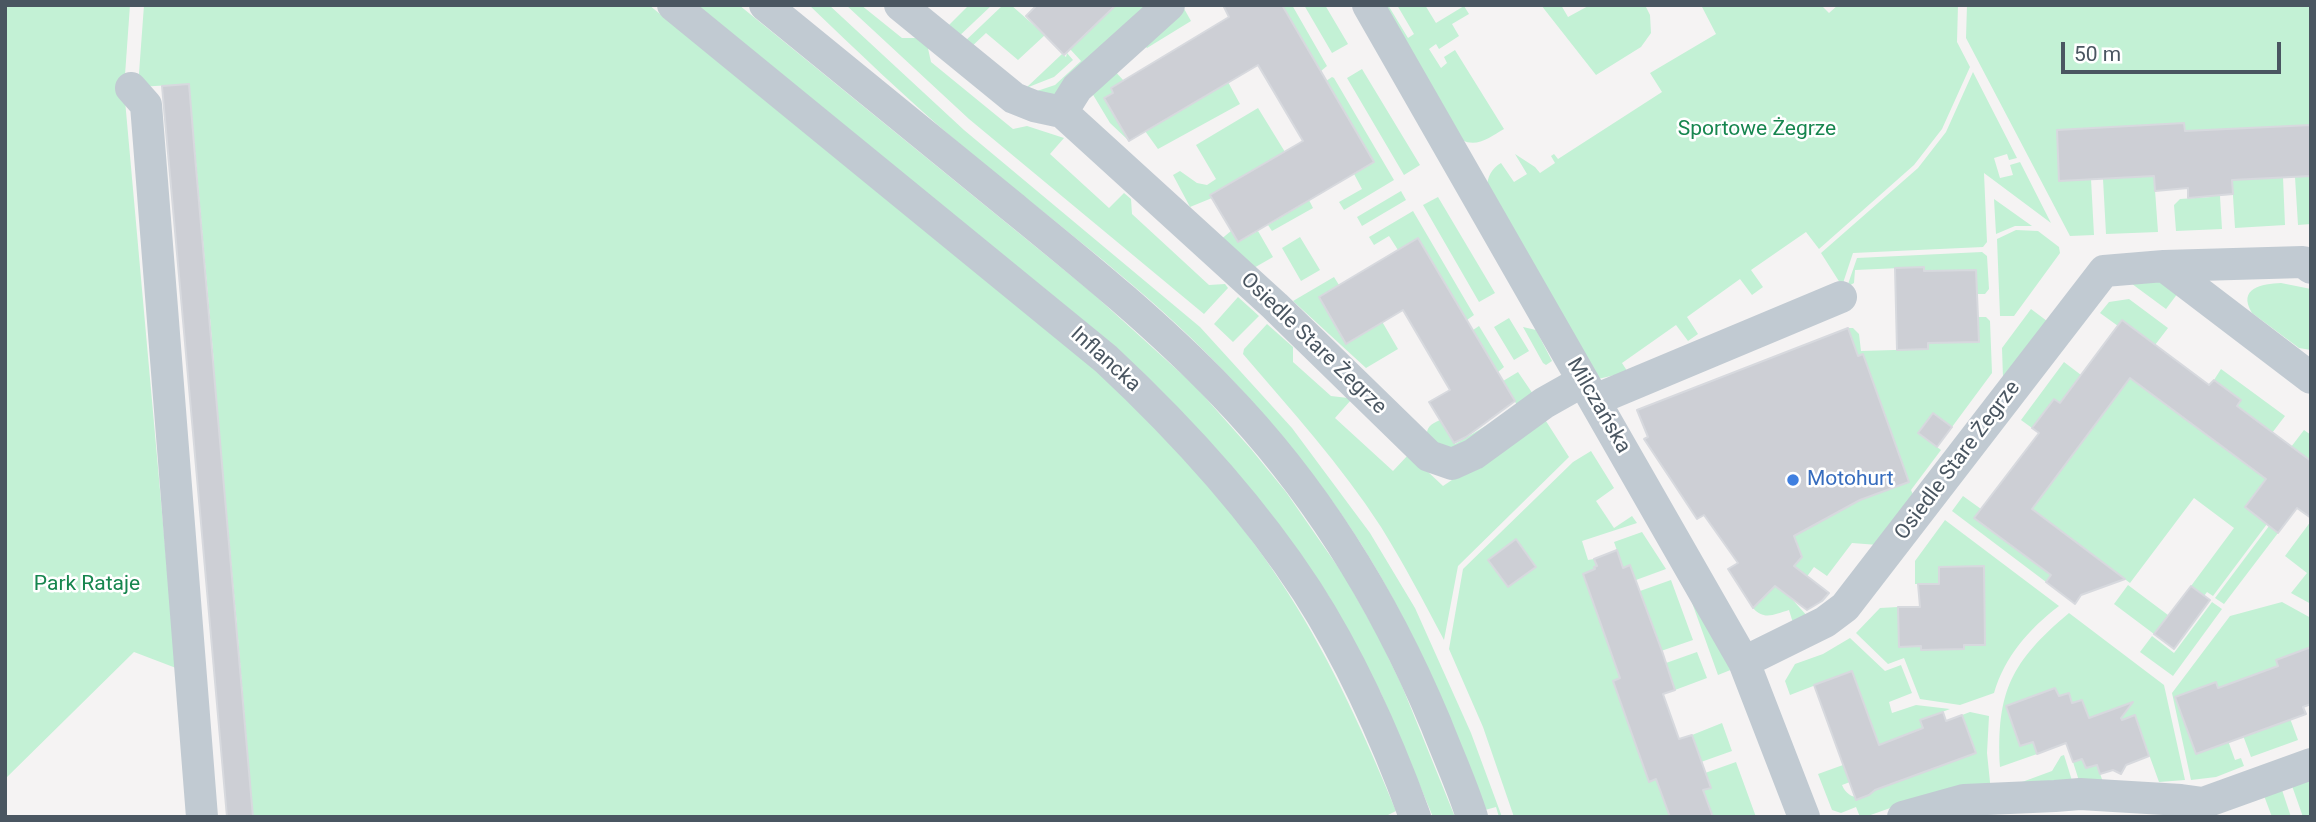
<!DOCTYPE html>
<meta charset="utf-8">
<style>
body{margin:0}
#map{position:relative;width:2316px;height:822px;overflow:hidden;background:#f5f3f3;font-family:Roboto,sans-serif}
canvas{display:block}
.frame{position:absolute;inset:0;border:7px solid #4a5661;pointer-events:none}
.scale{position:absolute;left:2061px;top:42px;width:220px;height:32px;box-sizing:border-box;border:4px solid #4a5661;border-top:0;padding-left:9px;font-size:21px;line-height:24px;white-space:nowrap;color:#4a5661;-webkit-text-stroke:5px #fff;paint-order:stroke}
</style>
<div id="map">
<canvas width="2316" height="822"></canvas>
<div class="frame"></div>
<div class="scale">50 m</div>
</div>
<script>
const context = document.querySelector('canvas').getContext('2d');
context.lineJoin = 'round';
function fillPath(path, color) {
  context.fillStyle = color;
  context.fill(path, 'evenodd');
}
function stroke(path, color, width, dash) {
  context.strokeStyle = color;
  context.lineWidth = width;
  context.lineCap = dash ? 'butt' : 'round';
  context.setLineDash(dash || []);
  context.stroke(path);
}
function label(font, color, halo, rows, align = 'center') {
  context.font = font + ' Roboto,sans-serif';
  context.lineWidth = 5;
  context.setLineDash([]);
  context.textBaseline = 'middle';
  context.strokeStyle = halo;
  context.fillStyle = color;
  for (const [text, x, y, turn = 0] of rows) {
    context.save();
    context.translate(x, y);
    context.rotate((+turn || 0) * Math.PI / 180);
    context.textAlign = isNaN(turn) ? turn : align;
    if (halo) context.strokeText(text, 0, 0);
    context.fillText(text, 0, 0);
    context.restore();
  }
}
const green = new Path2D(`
 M5 5H130L124 89 176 668 134 652 5 779Z
 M144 5H649L1066 345C1088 365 1113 383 1134 404 1190 462 1245 525 1288 593 1332 662 1365 736 1396 811L1384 817H253L238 638 211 639 210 629 237 626 214 375 188 376 187 365 214 363 189 84 138 87Z
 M696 5H739L1090 291 1195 386 1251 449 1286 492 1345 577 1378 636 1402 686 1455 817H1433L1380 691 1328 595 1200 432 1175 405 1073 312Z
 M809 5H829L964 130 1200 327 1292 428 1370 533 1415 608 1471 733 1502 817H1499L1496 807 1485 810C1446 704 1402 600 1337 508 1294 447 1243 388 1190 337 1116 266 1033 206 955 140 905 97 857 51 809 5Z
 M846 5H861L902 38H919L927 44 931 62 1013 129 1027 126 1064 138 1050 154 1109 208 1124 193 1131 199 1132 214 1209 285 1225 284 1228 288 1204 314 969 119Z
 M969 5H992L956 39 944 30Z
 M1003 5H1011L1045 35 1018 60 986 33 968 50 962 44Z
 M1116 5H1157L1056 97 1025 95 1055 85 1081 61 1070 49Z
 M1182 5 1191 21 1147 48 1141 42Z
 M1282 5H1292L1327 66 1321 71Z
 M1304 5H1325L1348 44 1332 53Z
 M1378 5H1388L1408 38 1414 34 1397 5H1425L1436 23 1464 6 1469 14 1452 24 1459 36 1439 49 1436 44 1429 49 1441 68 1447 63 1444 57 1455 50 1504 129C1490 137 1477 148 1462 140Z
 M1541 5H1561L1568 17 1590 5H1645L1650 15 1651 33 1641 47 1596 75Z
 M1701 5H1821L1829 13 1838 5H1958L1957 42 1970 67 1942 129 1914 165 1819 249 1806 232 1751 270 1763 287 1752 295 1740 279 1687 317 1698 334 1688 341 1676 325 1622 363 1633 380 1615 375 1598 379 1487 188C1487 177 1492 168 1501 163L1514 182 1527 174 1515 154 1535 167 1540 173 1555 163 1551 156 1554 154 1558 159 1662 92 1650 73 1716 34Z
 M1967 5H2311V125L2185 131 2184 123 2057 130 2059 181 2091 179 2094 235 2070 236 1966 38Z
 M1067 53 1073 60 1054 77 1026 88 1062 54 1066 57Z
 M1112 68 1124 81 1111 88 1113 93 1104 98 1129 141 1110 123 1089 88Z
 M1362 69 1420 165 1404 175 1347 78Z
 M1973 72 2017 158 2009 160 2007 154 1994 158 2000 178 2013 175 2010 165 2020 162 2051 223 1984 173 1987 242 1983 247 1853 253 1842 286 1821 253 1918 168 1946 132Z
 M1332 77 1334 78 1394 180 1344 210 1339 202 1362 189 1354 174 1374 162 1326 81Z
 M1228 82 1240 104 1158 149 1145 131Z
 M1258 108 1285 152 1211 195 1212 198 1190 207 1173 175 1180 171 1197 183 1207 185 1216 179 1196 145Z
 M2154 176 2158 232 2106 234 2103 179Z
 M2311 176V224L2298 225 2295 177Z
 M2283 177 2285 225 2235 228 2232 180Z
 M2210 180H2219L2222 229 2176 231 2174 205 2180 199 2211 197Z
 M1401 191 1406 200 1362 226 1357 217Z
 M1438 197 1495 293 1479 302 1423 205Z
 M1994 199 2032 226H2015L1996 234Z
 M1309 200 1313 208 1272 231 1268 225Z
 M1413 211 1474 315 1467 320 1418 238 1398 250 1389 236 1374 245 1369 237Z
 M2016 230 2038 231 2059 247 2060 253 2014 316H2000L1997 239Z
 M1231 231 1238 242 1258 231 1273 257 1245 273 1214 245Z
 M1300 237 1320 270 1301 281 1282 248Z
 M1982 252 1987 256 1989 289 1985 294H1977L1976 270 1924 271 1923 267 1855 270 1854 283 1847 287 1857 258Z
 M1334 277 1339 285 1319 297 1346 343 1380 318 1398 349 1366 368 1293 301Z
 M2152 277 2178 293 2166 309 2124 278Z
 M2281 283 2311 289V350L2299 348 2252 313C2237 288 2262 284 2281 283Z
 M1238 297 1259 316 1233 342 1214 324Z
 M2129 299 2168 328 2155 345 2118 326 2100 313 2109 302Z
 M2031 309 2047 321 2003 378 2002 348Z
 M1978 317H1986L1990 321 1992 373 1952 427 1933 414 1918 433 1941 450 1911 490 1914 497 1878 545 1852 543 1827 576 1814 567 1791 598 1808 617 1793 623 1789 610C1775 614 1764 621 1753 608L1802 557 1794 536 1860 500 1909 482 1863 355 1858 356 1848 328H1853L1859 334 1861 351 1927 349 1928 343 1979 342Z
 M1509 318 1529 351 1514 360 1494 327Z
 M1267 324 1293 347V362L1331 396 1348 398 1351 400 1335 418 1393 471 1409 454 1443 486 1544 418 1569 457 1458 566 1444 640C1424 602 1404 564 1381 527 1341 465 1291 410 1243 354L1244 349Z
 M1479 326 1504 367 1498 372 1473 330Z
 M1523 327 1536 330 1552 361 1546 365 1543 363Z
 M2064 362 2081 375 2060 403 2054 399 2032 428 2021 420Z
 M2221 369 2285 416 2272 433 2237 406 2241 400 2214 380Z
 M1518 372 1535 397 1451 453 1427 437C1426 427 1431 424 1440 420L1455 444 1518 407 1503 381Z
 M2130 378 2266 479 2245 507 2267 524 2213 596 2207 592 2204 596 2191 586 2234 528 2194 498 2130 583 2032 509Z
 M2304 430 2311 435V461L2291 447Z
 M1591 451 1614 488 1596 501 1614 528 1632 516 1637 523 1582 541 1588 560 1594 559 1597 566 1595 569 1583 574 1620 678 1613 681 1649 781 1656 779 1670 817H1514L1483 727 1449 649 1463 569 1573 462Z
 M1963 496 1981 509 1975 518 2051 575 2046 582 1952 511Z
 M1945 520 2059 606C2029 629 2005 656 1994 693L1960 705 1920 699 1904 658 1888 664 1856 633 1880 608 1898 607 1900 647 1921 646V650L1964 649V645H1985L1984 570 1962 566 1939 567V593L1927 584H1915V561Z
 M2311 521V604L2291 593 2307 573 2285 556Z
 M2269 526 2278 533 2224 604 2215 598Z
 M1642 532 1666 569 1636 580 1630 565 1623 568 1614 542Z
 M1681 572 1738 667 1718 675Z
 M1671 580 1693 640 1661 651 1640 591Z
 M2128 585 2168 615 2154 634 2114 604Z
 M2212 602 2222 609 2173 676 2140 652 2152 636 2174 653Z
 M2282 602 2311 618V647L2276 660 2278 666 2218 688 2216 682 2175 697 2196 754 2218 746 2226 735 2235 760 2241 758 2244 766 2216 777 2191 780 2172 693 2230 616Z
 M2069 613 2164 685 2185 780 2159 782 2135 716 2122 720 2118 708 2089 718 2082 700 2072 703 2069 693 2059 696 2055 688 2006 706 2020 746 2033 742 2037 754 2000 767C1996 691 2012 661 2069 613Z
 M1850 638 1885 671 1901 665 1912 693 1889 702 1892 713 1916 705 1950 709 1921 720 1923 728 1878 745 1852 671 1790 695 1785 681 1795 664 1823 654Z
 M1697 652 1707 678 1675 690 1666 663Z
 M1970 712 1989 716 1987 753 1991 792 1893 807 1865 817H1860L1856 807 1841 813 1832 810 1818 774 1843 765 1850 782 1842 785C1848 800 1864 801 1875 790L1976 753 1962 715Z
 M2288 713 2298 740 2251 757 2241 730 2250 735 2284 722Z
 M1722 723 1732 751 1701 762 1692 735Z
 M2064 755 2074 787 2003 789 2052 771 2061 756Z
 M2082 759 2086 768 2097 765 2104 785 2081 787 2073 762Z
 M1736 762 1756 817H1713L1703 790 1710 788 1705 773Z
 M2308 777 2311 785V817H2303L2291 783Z
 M2281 787 2291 817H2272L2263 793Z`);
const building = new Path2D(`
 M1037 5H1116L1064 55 1026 16Z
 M1223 5H1282L1374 162 1238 242 1210 195 1303 141 1258 65 1129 141 1104 98 1113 93 1111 88 1229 17Z
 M189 84 196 168 253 817H227L187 365 162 86Z
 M2184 123 2185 131 2311 125V176L2232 180 2233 194 2188 198V188L2155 191 2154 176 2059 181 2057 130Z
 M1418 238 1515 401 1466 437 1454 443 1429 402 1450 390 1403 310 1346 344 1319 297Z
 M1924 267V271L1976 270 1979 342 1928 343V349L1897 350 1895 268Z
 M2122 320 2209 385 2214 380 2241 400 2237 406 2311 461V518L2297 508 2278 533 2245 507 2266 479 2130 378 2032 509 2125 579 2081 595 2075 604 2046 582 2051 575 1974 518 2039 433 2032 428 2054 399 2060 403Z
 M1848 328 1858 356 1863 354 1909 482 1860 500 1794 536 1802 557 1794 566 1829 593 1822 601 1807 610 1775 586 1753 608 1728 569 1738 563 1704 515 1697 519 1670 478 1644 439 1648 437 1637 410Z
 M1933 413 1952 427 1937 447 1918 433Z
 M1516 539 1536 567 1508 587 1488 560Z
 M1617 550 1623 568 1630 565 1662 651 1675 690 1663 694 1679 739 1692 735 1711 788 1703 790 1713 817H1670L1656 779 1649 782 1613 681 1620 678 1583 574 1595 569 1594 567 1597 566 1594 559Z
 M1984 566 1985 645H1964V649L1921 650V646L1899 647 1898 607H1920L1918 584H1939V567Z
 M2191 586 2210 600 2174 649 2154 634Z
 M2311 647V704L2303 707 2306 714 2196 754 2175 697 2216 682 2218 688 2278 666 2276 660Z
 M1852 671 1879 745 1923 728 1920 720 1943 712 1946 721 1962 715 1976 753 1875 790 1869 795 1856 800 1814 685Z
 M2055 688 2059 696 2069 693 2072 703 2082 700 2089 718 2133 702 2121 718 2122 720 2135 715 2149 756 2126 765 2121 774 2113 770 2100 774 2097 765 2086 768 2082 759 2073 762 2066 743 2037 754 2033 742 2020 746 2006 706Z`);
const street = new Path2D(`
 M673 5 1106 359C1181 429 1251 505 1307 591 1352 661 1387 740 1415 817
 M765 5C844 70 924 135 1004 200 1080 262 1155 322 1223 393 1316 489 1385 602 1436 724 1448 755 1462 785 1472 817
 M900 5 1014 98 1034 106 1062 112 1275 306 1429 456 1452 464 1474 454 1544 403 1583 381
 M1368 5 1744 662 1804 817
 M131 88 146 105 202 817
 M1062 112 1077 88 1169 5
 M2164 266 2303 262 2311 268
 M1595 400 1841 297
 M1744 662 1825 622 1845 607 2104 271 2164 266 2311 378
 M2184 814 2203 803 2311 764
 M1903 817 1964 800 2055 796 2080 794 2181 800 2203 803`);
const markers = [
 [1793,480,7,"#3f7fe0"]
];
const parkNames = [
 ["Sportowe Żegrze",1757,130],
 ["Park Rataje",87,585]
];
const streetNames = [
 ["Osiedle Stare Żegrze",1313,344,44],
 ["Inflancka",1105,360,42],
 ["Milczańska",1598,406,60],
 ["Osiedle Stare Żegrze",1958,461,-53]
];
const shopNames = [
 ["Motohurt",1807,480]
];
fillPath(green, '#c3f1d5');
fillPath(building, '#cdcfd5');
stroke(building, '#d7d9de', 2);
stroke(street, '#c1cad2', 32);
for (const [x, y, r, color] of markers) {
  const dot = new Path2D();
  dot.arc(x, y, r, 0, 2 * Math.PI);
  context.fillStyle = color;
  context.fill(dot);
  stroke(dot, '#fff', 2.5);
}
label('21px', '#17864f', '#fff', parkNames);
label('21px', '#4a5661', '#fff', streetNames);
label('21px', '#366cbe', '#fff', shopNames, 'left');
</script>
